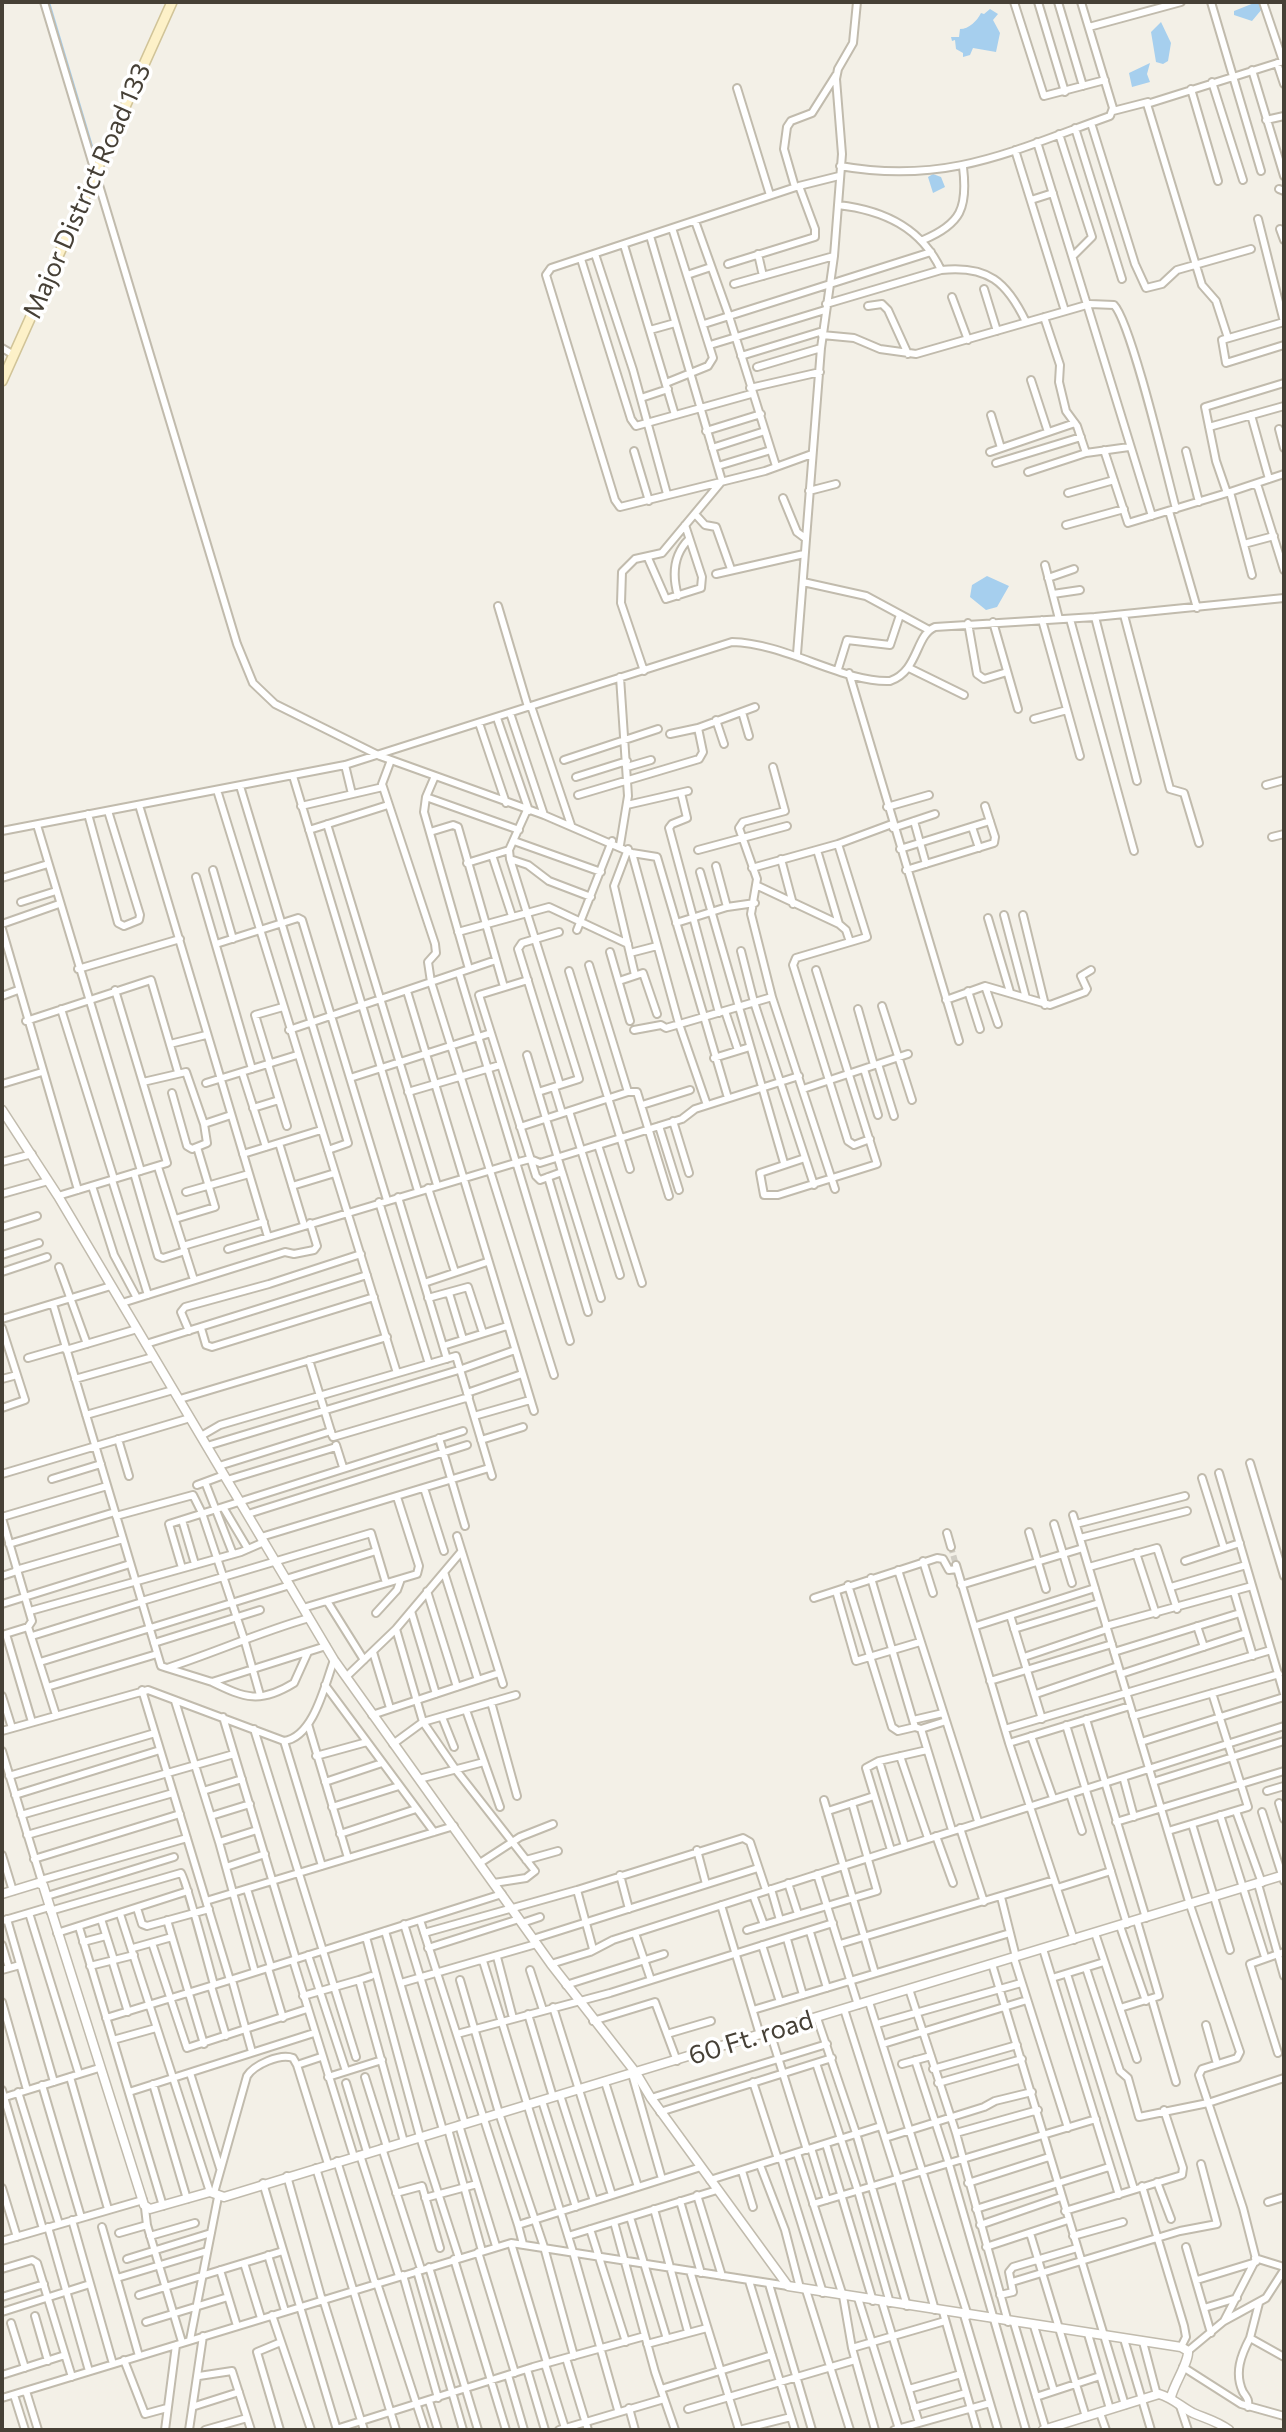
<!DOCTYPE html>
<style>
body{margin:0}
#map{position:relative;width:1286px;height:2432px;overflow:hidden;background:#f3f0e7;font-family:Commissioner,sans-serif}
canvas{display:block}
.frame{position:absolute;inset:0;border:4px solid #464036;pointer-events:none}
</style>
<div id="map">
<canvas width="1286" height="2432"></canvas>
<div class="frame"></div>
</div>
<script>
const context = document.querySelector('canvas').getContext('2d');
context.lineJoin = 'round';
function fillPath(path, color) {
  context.fillStyle = color;
  context.fill(path, 'evenodd');
}
function stroke(path, color, width, dash) {
  context.strokeStyle = color;
  context.lineWidth = width;
  context.lineCap = dash ? 'butt' : 'round';
  context.setLineDash(dash || []);
  context.stroke(path);
}
function label(font, color, halo, rows, align = 'center') {
  context.font = font + ' Commissioner,sans-serif';
  context.lineWidth = 7;
  context.setLineDash([]);
  context.textBaseline = 'middle';
  context.strokeStyle = halo;
  context.fillStyle = color;
  for (const [text, x, y, turn = 0] of rows) {
    context.save();
    context.translate(x, y);
    context.rotate((+turn || 0) * Math.PI / 180);
    context.textAlign = isNaN(turn) ? turn : align;
    if (halo) context.strokeText(text, 0, 0);
    context.fillText(text, 0, 0);
    context.restore();
  }
}
const water = new Path2D(`
 M1254 3H1260L1262 9 1252 21 1234 15V11Z
 M990 9 998 14 993 20 1000 33 996 52 973 48 970 55 963 57V53L956 49 955 40 952 41 951 37H959L960 29C969 29 977 21 981 13L984 14Z
 M1161 22 1171 43 1168 61 1163 64 1156 62 1151 32Z
 M1150 63 1147 74 1150 82 1132 87 1129 73Z
 M933 174 941 177 945 187 933 193 928 177Z
 M987 576 1009 586 997 607 986 610 970 597 972 585Z`);
const stream = new Path2D(`
 M49 2 95 156`);
const minorTunnel = new Path2D(`
 M951 1547 956 1565`);
const minor = new Path2D(`
 M44 2 237 644 253 683 275 704 380 756 544 815 632 853 657 857 728 1098
 M1014 2 1044 96 1105 80
 M1038 2 1065 92
 M1058 2 1083 86
 M1211 2 1261 171
 M1263 2 1283 61
 M1089 27 1181 2
 M1277 63 1284 84
 M1252 70 1284 176
 M1212 82 1243 180
 M737 88 770 195
 M1191 89 1218 181
 M1113 111 1148 102
 M1266 120 1284 116
 M1091 123 1135 264 1146 288 1162 284 1177 270 1251 249
 M1075 128 1122 279
 M1059 134 1092 237 1073 256
 M1037 142 1152 516
 M1015 150 1065 311
 M840 166C947 185 1012 151 1110 116L1113 108 1081 2
 M795 187 784 149 787 127 791 121 812 113 836 75
 M1279 189 1284 191
 M1031 200 1053 193
 M838 205C883 210 921 227 941 270
 M1258 219 1284 322
 M695 221 729 316 776 466
 M1280 229 1284 240
 M923 240C961 224 968 208 963 167
 M624 245 675 415
 M595 254 633 370 667 494
 M758 254 763 276
 M581 259 631 419 636 426 751 394
 M728 264 815 237V229L799 186
 M687 275 711 267
 M734 284 834 256
 M984 289 997 331
 M952 297 968 340
 M826 304 941 270C988 265 1007 282 1026 322
 M868 306 882 304 888 310 908 354
 M1044 317 1060 365 1059 382 1066 411 1077 426 1086 453
 M1284 322 1222 340 1226 363 1284 345
 M704 324 931 252
 M650 330 675 323
 M822 335 854 338 880 349 916 354 1090 304 1114 305C1131 322 1167 475 1176 509
 M1228 338 1216 301 1202 285 1147 104 1284 61
 M710 345 825 310
 M2 348 14 355
 M741 356 823 331
 M757 367 821 348
 M1031 380 1048 432
 M666 383 708 366 713 358 672 228
 M1284 383 1205 407 1216 461 1227 493 1254 484 1258 487 1284 570
 M750 388 820 372
 M641 398 668 389
 M991 415 1001 448
 M1251 415 1269 479
 M1209 427 1284 406
 M1279 429 1284 448
 M706 431 761 414
 M712 448 765 431
 M1104 450 1128 523 1227 493
 M634 451 649 501
 M1186 451 1199 502
 M990 452 1075 423
 M812 454 765 471 620 507 615 500 546 275 551 268 799 186 839 176
 M996 463 1081 437
 M718 466 771 450
 M1028 472 1086 453 1129 447
 M1254 484 1284 474
 M809 491 836 484
 M1230 492 1252 575
 M1068 493 1114 480
 M783 498 797 532 805 538
 M1169 511 1197 608
 M695 514 705 525 716 527 731 569
 M1066 525 1124 509
 M1244 544 1274 536
 M648 558 666 599 701 588 702 577 685 525
 M1045 565 1059 619
 M716 574 804 554
 M1048 578 1074 569
 M803 582 866 596 929 630
 M1053 594 1080 590
 M678 596C672 575 673 555 689 539
 M498 606 528 707
 M1124 615 1170 789 1184 793 1199 843
 M1095 617 1137 781
 M1070 619 1134 851
 M1042 620 1080 756
 M993 622 1018 709
 M968 623 977 674 984 679 1007 672
 M797 654 821 348 834 256 842 154 836 79 838 69 853 43 857 2
 M909 668 964 695
 M838 669 847 640 890 645 900 615
 M644 671 621 603 622 572 635 559 662 553 722 481 650 236
 M849 673 959 1041
 M620 677 628 796 620 845
 M531 706 571 825
 M742 712 749 736
 M510 713 544 815
 M497 718 529 811
 M1034 719 1067 710
 M716 720 724 744
 M479 723 506 803
 M670 734 698 728
 M391 760 382 784 435 944 436 953 428 962 431 982 554 1375
 M564 760 658 729
 M345 765 352 794
 M627 767 651 760
 M773 767 785 811 743 822 739 828 757 879 751 914 772 997 835 1189
 M293 776 418 1191
 M435 776 426 797 424 812 469 969
 M576 777 627 761
 M1266 785 1284 780
 M240 786 348 1143 328 1150
 M217 790 397 1373
 M681 793 687 818 672 824 669 828 719 1013
 M578 795 699 759 703 752 698 728 755 707
 M426 797 519 830
 M139 805 268 1237
 M627 805 688 791
 M301 806 383 787
 M887 807 929 795
 M527 810 509 850 510 859 579 1079 538 1092
 M88 814 118 923 124 926 139 920 140 915 108 811
 M914 821 926 864
 M327 824 437 1185
 M37 825 141 1171
 M972 827 979 848
 M893 828 935 814
 M309 830 388 805
 M2 831 345 765 732 642C785 643 844 683 890 681 919 671 915 635 935 627L1095 617 1284 598
 M430 832 453 825 458 827 504 987
 M1272 837 1284 834
 M514 841 601 872
 M838 844 867 937 796 958 793 965 848 1141 854 1145 870 1139
 M628 849 614 886 635 975
 M900 849 990 821
 M698 850 787 826
 M817 850 839 924
 M632 853 679 1024 707 1105
 M492 855 512 916
 M510 859 528 865 549 881 591 897
 M781 859 793 904
 M467 863 509 850
 M716 866 727 907
 M752 868 838 844 892 824
 M213 870 233 939
 M906 870 994 843 995 837 985 806
 M700 872 784 1163
 M196 877 252 1069
 M2 878 48 864
 M758 886 839 924 846 930 850 942
 M21 902 56 891
 M1004 915 1026 998
 M1023 915 1045 1005
 M988 918 1010 992
 M676 923 727 907 755 903
 M2 924 59 904
 M2 929 78 1190
 M577 930 612 841
 M458 932 549 907 628 944
 M559 932 522 943 518 949 560 1085
 M216 944 298 918 302 920 387 1200
 M741 951 754 1002 814 1185
 M610 952 630 1021
 M630 953 657 946
 M589 965 628 1092
 M78 969 180 939
 M569 971 630 1169
 M459 973 570 1341
 M528 980 479 995 536 1176 540 1180 562 1172 601 1298
 M619 981 643 973 657 1014
 M985 986 998 1024
 M407 991 534 1411
 M968 991 980 1029
 M2 996 18 990
 M946 1000 985 986 1050 1005 1085 992 1087 989 1081 976 1091 970
 M882 1006 912 1100
 M61 1009 114 1179
 M858 1009 874 1065
 M725 1011 738 1050
 M26 1021 151 980 178 1072
 M289 1030 496 960
 M634 1030 661 1025 666 1028 772 997
 M170 1044 206 1035
 M527 1055 562 1172
 M714 1058 750 1047
 M268 1064 287 1126
 M270 1064 255 1015 283 1007
 M878 1064 894 1116
 M864 1069 878 1115
 M242 1072 266 1147
 M350 1078 491 1033
 M143 1082 186 1072 204 1124 207 1143 192 1149 187 1146 172 1093
 M206 1083 297 1055
 M2 1084 42 1072
 M554 1087 562 1113
 M803 1089 908 1054
 M408 1092 500 1065
 M642 1105 690 1090
 M253 1108 279 1100
 M569 1111 620 1275
 M673 1121 689 1173
 M204 1124 231 1115
 M659 1126 679 1190
 M520 1127 628 1092H637L669 1196
 M279 1143 304 1225
 M598 1145 642 1283
 M243 1154 321 1130
 M805 1158 760 1173 764 1195H778L877 1164 816 970
 M2 1162 32 1154
 M158 1167 194 1280
 M134 1173 158 1256 163 1258 185 1251
 M548 1177 588 1312
 M112 1180 148 1295
 M92 1186 114 1255 137 1298
 M292 1186 335 1173
 M428 1188 455 1272
 M186 1192 249 1174
 M2 1194 48 1181
 M58 1196 167 1163 115 990
 M398 1197 447 1359
 M379 1202 429 1364
 M175 1219 215 1207 197 1147
 M2 1227 37 1216
 M183 1246 264 1222
 M228 1249 515 1163 530 1159 540 1163 682 1119 695 1109 799 1076
 M2 1255 39 1243
 M59 1267 87 1344
 M2 1272 47 1257
 M424 1283 487 1262
 M449 1293 463 1339
 M428 1298 468 1287 483 1333
 M122 1303 285 1252 294 1254 314 1250 317 1246 310 1223
 M53 1304 161 1666 167 1668C216 1652 260 1632 309 1618
 M2 1319 111 1286
 M2 1328 25 1400 2 1408
 M201 1328 206 1345 212 1347 374 1297
 M189 1331 181 1312 185 1307 269 1284 361 1254
 M146 1344 367 1275
 M443 1346 507 1326
 M66 1350 137 1329
 M28 1358 66 1347
 M309 1360 332 1435
 M2 1379 17 1375
 M75 1379 153 1357
 M467 1393 522 1374
 M180 1399 387 1337
 M86 1415 173 1390
 M474 1416 530 1400
 M201 1436 220 1425 456 1356 492 1476
 M333 1437 469 1397
 M439 1438 465 1526
 M118 1439 129 1476
 M481 1440 523 1427
 M336 1445 343 1467
 M207 1446 462 1369 515 1350
 M1250 1463 1284 1576
 M219 1466 331 1431
 M1219 1473 1284 1694
 M2 1474 190 1418
 M1202 1478 1224 1548
 M52 1479 101 1464
 M227 1480 336 1447
 M205 1482 233 1554
 M197 1485 224 1475
 M424 1488 444 1551
 M248 1514 467 1445
 M1073 1515 1190 1905 1240 2052 1237 2058 1202 2069 1199 2075 1243 2208 1256 2259 1224 2321
 M116 1516 193 1495 202 1513 245 1642 260 1695
 M2 1517 107 1486
 M2 1518 32 1621 28 1627 56 1715
 M182 1520 195 1564
 M1054 1524 1072 1583
 M1076 1524 1185 1496
 M1029 1532 1046 1589
 M947 1533 951 1547
 M457 1536 503 1684
 M261 1537 489 1468
 M1080 1538 1187 1511
 M9 1544 115 1512
 M248 1549 223 1507 463 1431
 M1136 1553 1156 1614
 M923 1561 933 1593
 M1185 1561 1240 1543
 M956 1565 1009 1743 1074 1940
 M1089 1567 1157 1548 1177 1609
 M182 1568 169 1524 223 1507
 M16 1570 123 1539
 M898 1570 978 1821
 M444 1572 478 1680
 M2 1576 17 1571
 M871 1578 915 1727
 M286 1579 376 1551
 M848 1585 892 1727 898 1731 915 1727 921 1729 952 1830
 M961 1585 1083 1548
 M1171 1587 1246 1565
 M427 1591 457 1687
 M836 1591 856 1661 920 1642
 M1234 1592 1253 1656
 M814 1598 937 1558 943 1559 949 1570 957 1569
 M142 1601 371 1533 386 1583
 M327 1601 364 1660
 M2 1604 130 1564
 M303 1608 417 1574 419 1566 397 1497
 M30 1611 241 1552 264 1542
 M411 1611 436 1694
 M376 1613 397 1590 401 1579
 M1010 1615 1042 1719
 M976 1626 1095 1588
 M1106 1626 1252 1586
 M1197 1626 1204 1647
 M396 1629 423 1722 456 1770 535 1871 526 1878 494 1883
 M1014 1629 1099 1603
 M6 1634 32 1722
 M2 1635 28 1627
 M32 1636 142 1602
 M154 1643 260 1610
 M373 1652 390 1708
 M1114 1652 1240 1613
 M1024 1657 1107 1629
 M40 1662 290 1585
 M167 1668 212 1682 326 1646
 M1121 1674 1246 1633
 M346 1677 396 1629 461 1552
 M990 1681 1112 1644
 M212 1682C245 1698 260 1704 294 1683L308 1652
 M325 1685 434 1832
 M47 1687 157 1654
 M142 1690 230 1980 502 1894
 M1036 1694 1118 1666
 M2 1696 12 1728
 M175 1701 219 1842 255 1972
 M491 1702 517 1796
 M466 1710 500 1807
 M372 1715 499 1673
 M1133 1716 1279 1674
 M223 1717 296 1959
 M442 1717 454 1747
 M1086 1719 1146 1918
 M913 1720 943 1713
 M308 1724 348 1858
 M1066 1725 1127 1924
 M254 1729 356 2057
 M921 1729 946 1721
 M1005 1729 1271 1650
 M2 1731 148 1690 284 1741C314 1737 325 1684 334 1660
 M1031 1736 1053 1798
 M284 1741 322 1866
 M1141 1742 1284 1697
 M1009 1743 1130 1706
 M393 1744 423 1722 516 1695
 M2 1751 42 1882
 M316 1756 367 1742
 M900 1756 928 1838
 M879 1761 905 1846
 M9 1776 155 1733
 M419 1779 484 1762
 M1124 1780 1134 1817
 M325 1782 382 1763
 M1153 1782 1284 1741
 M203 1791 242 1779
 M1267 1791 1284 1786
 M1070 1794 1082 1831
 M15 1795 160 1750
 M824 1800 875 1973
 M1279 1803 1284 1819
 M332 1807 399 1786
 M828 1811 874 1796
 M1236 1811 1262 1883
 M1262 1812 1284 1881
 M21 1815 234 1754
 M1220 1815 1265 1957
 M211 1816 250 1804
 M1116 1822 1284 1771
 M1192 1824 1230 1950
 M960 1828 984 1902
 M1168 1831 1248 1807 1212 1693
 M340 1834 416 1809
 M27 1835 173 1793
 M936 1836 953 1883
 M219 1842 257 1830
 M697 1850 706 1884
 M891 1850 866 1768 879 1761 927 1750
 M2 1855 13 1891
 M34 1859 180 1814
 M526 1860 558 1851
 M480 1863 520 1837 553 1824
 M226 1867 265 1854
 M817 1874 858 2005
 M620 1875 629 1909
 M41 1880 187 1838
 M788 1883 798 1914
 M1258 1884 1284 1976
 M1057 1888 1111 1871
 M247 1889 271 1967
 M771 1889 780 1920
 M577 1890 593 1949
 M753 1895 764 1925
 M47 1896 174 1857
 M1001 1897 1016 1957
 M206 1901 454 1826
 M721 1905 760 2035
 M137 1908 142 1924 147 1926 209 1909
 M50 1911 181 1873C185 1877 210 1970 214 1985
 M29 1913 79 2074
 M120 1914 210 2192
 M7 1919 54 2082
 M101 1919 114 1960
 M167 1920 204 2044
 M420 1920 518 2225 701 2167
 M2 1921 49 1907
 M522 1923 540 1917
 M404 1924 465 2124
 M1120 1926 1146 2001
 M79 1927 163 2206
 M747 1930 877 1891 852 1803
 M385 1931 443 2130
 M810 1932 827 1988
 M57 1933 188 1891
 M424 1933 577 1890 743 1838 750 1842 766 1890
 M635 1933 651 1980
 M1095 1933 1137 2059
 M366 1937 420 2137 459 2258
 M533 1939 758 1868
 M787 1939 803 1995
 M83 1942 106 1936
 M152 1943 187 2048 307 2009
 M840 1944 1054 1880
 M2 1945 9 1968
 M762 1945 780 2002
 M133 1948 172 1937
 M428 1948 519 1919
 M1043 1949 1119 2195
 M308 1955 346 2071
 M497 1957 513 2018
 M1014 1958 1068 2128
 M112 1960 128 2012
 M293 1960 354 2157
 M483 1961 573 2252 618 2410
 M551 1964 590 1952 613 1940C836 1867 1061 1798 1284 1726
 M992 1964 1125 2405
 M90 1966 134 1955
 M268 1968 283 2018
 M1086 1968 1120 2071 1128 2078 1139 2117 1208 2103 1284 2078
 M2 1970 20 1965
 M530 1970 543 2010
 M1067 1974 1134 2189
 M1052 1978 1104 1962
 M232 1980 252 2052
 M359 1980 371 1976
 M460 1980 499 2113 544 2247 574 2356
 M401 1983 536 1944
 M566 1985 664 1954
 M211 1986 226 2036
 M909 1989 956 2133 1008 2322
 M303 1996 359 1980 404 2142
 M1152 2000 1176 2082
 M2 2002 27 2090
 M869 2002 968 2316
 M553 2007 612 2195
 M1120 2008 1159 1996 1137 1921
 M844 2009 898 2179 935 2310
 M753 2010 1010 1933
 M528 2014 553 2097
 M106 2018 230 1980
 M817 2018 856 2133 907 2306
 M593 2021 655 2002 677 2061
 M877 2024 1021 1983
 M1206 2025 1217 2064
 M770 2032 807 2150
 M457 2034 610 1993 833 1923
 M667 2034 711 2021
 M113 2040 156 2028
 M883 2044 1027 2000
 M1278 2053 1250 1964 1284 1952
 M915 2060 949 2164 1026 2430
 M816 2063 858 2191 890 2303
 M902 2064 931 2056
 M297 2065 321 2057
 M933 2069 1017 2045
 M190 2073 220 2168
 M632 2074 662 2179
 M70 2077 108 2209
 M328 2077 382 2060
 M365 2077 387 2147
 M605 2082 638 2187
 M753 2082 778 2159
 M346 2083 367 2152
 M938 2083 1022 2059
 M153 2084 187 2199
 M42 2085 81 2217
 M2 2090 43 2229
 M18 2092 59 2224
 M129 2092 314 2033
 M560 2095 594 2201
 M2 2098 99 2068
 M651 2098 827 2044
 M542 2101 576 2207
 M660 2112 832 2058
 M459 2125 496 2246
 M448 2129 482 2251
 M956 2133 1038 2110
 M885 2138 984 2107 995 2101 1032 2092
 M826 2144 873 2301
 M382 2148 421 2269
 M811 2148 827 2200
 M797 2153 843 2296 852 2348 875 2430
 M360 2155 399 2276
 M781 2158 823 2293
 M337 2161 375 2283
 M760 2165 785 2230 800 2288
 M316 2168 396 2430
 M742 2171 753 2207
 M287 2176 322 2300
 M710 2180 881 2126
 M1157 2182 1171 2219
 M263 2183 337 2430
 M968 2183 1049 2157
 M1142 2186 1184 2326 1186 2337 1181 2347
 M2 2188 17 2237
 M214 2193 247 2076C254 2065 280 2053 293 2058L297 2065 328 2164
 M396 2193 422 2186 440 2248
 M697 2195 722 2276
 M425 2198 477 2184
 M680 2201 701 2273
 M1268 2202 1284 2197
 M813 2204 1096 2119
 M145 2208 147 2225 182 2342
 M654 2209 688 2332
 M976 2209 1109 2167
 M1065 2211 1182 2175 1183 2168 1164 2110
 M630 2217 667 2339
 M72 2220 113 2364
 M614 2222 655 2372 675 2430
 M518 2225 523 2244
 M980 2225 1061 2197
 M48 2227 89 2371
 M102 2227 139 2356
 M590 2229 626 2342
 M119 2233 147 2225
 M1030 2233 1086 2417
 M150 2236 195 2223
 M568 2236 717 2190
 M1073 2236 1123 2222
 M2 2241 143 2200
 M511 2243 547 2363
 M986 2247 1068 2220
 M1186 2247 1211 2333
 M478 2252 515 2373
 M268 2255 285 2311
 M1255 2258 1284 2267
 M127 2259 211 2233
 M454 2259 506 2430
 M244 2263 261 2318
 M429 2267 478 2430
 M2 2269 32 2260 37 2263 72 2377
 M220 2270 237 2326
 M417 2271 463 2430
 M690 2271 739 2430
 M403 2275 438 2398
 M117 2278 207 2251
 M1197 2280 1256 2262
 M749 2281 795 2430
 M1012 2282 1180 2231 1217 2224 1201 2164
 M377 2283 425 2430
 M769 2284 812 2430
 M806 2290 850 2430
 M139 2295 283 2251
 M1000 2295 1013 2292 1009 2272 1013 2267 1077 2248
 M2 2297 44 2284
 M858 2298 899 2429
 M323 2299 364 2430
 M882 2302 919 2423
 M1259 2303 1250 2338 1284 2357
 M1204 2308 1237 2298
 M2 2312 90 2284
 M943 2312 977 2430
 M272 2315 311 2430
 M964 2315 998 2430
 M35 2316 48 2361
 M146 2322 228 2297
 M11 2323 25 2368
 M1014 2323 1046 2430
 M1034 2326 1054 2391
 M1088 2334 1110 2409
 M1124 2339 1151 2430
 M190 2340 218 2197
 M1143 2342 1157 2395
 M647 2344 707 2328
 M852 2348 945 2321
 M1188 2351 1224 2321 1266 2298 1284 2270
 M566 2358 588 2430
 M124 2360 145 2414 167 2408
 M545 2364 565 2428
 M1183 2367 1241 2404 1284 2416
 M527 2369 545 2430
 M2 2375 65 2355
 M508 2375 524 2430
 M199 2376 232 2371 251 2430
 M661 2389 772 2355
 M909 2389 961 2374
 M26 2391 38 2430
 M14 2395 25 2430
 M1036 2397 1100 2376
 M2 2398 511 2243 788 2286
 M429 2401 438 2430
 M195 2406 239 2392
 M1180 2406 1188 2430
 M1248 2407C1249 2399 1247 2398 1243 2392 1234 2373 1241 2355 1250 2338
 M629 2408 635 2430
 M914 2408 966 2393
 M688 2409 855 2360
 M1100 2413 1106 2430
 M336 2429 533 2367 645 2336
 M165 2430 176 2345
 M189 2430 203 2336
 M205 2430 247 2418
 M280 2430 257 2352 281 2342
 M559 2430 664 2399
 M739 2430 791 2417
 M894 2430 990 2403`);
const tertiary = new Path2D(`
 M2 1110 58 1196 334 1660 551 1964 636 2073 651 2098 788 2286 1181 2347 1188 2351C1189 2362 1174 2384 1171 2397
 M2 1894 38 1883 43 1885 144 2205 150 2209 210 2192 224 2197 1284 1875
 M1043 2430 1159 2394C1173 2398 1181 2407 1193 2413 1207 2419 1217 2421 1229 2430`);
const secondary = new Path2D(`
 M2 381 172 2`);
const streetNames = [
 ["Major District Road 133",87,191,-66],
 ["60 Ft. road",751,2038,-17]
];
fillPath(water, '#a6cfee');
stroke(stream, '#a6cfee', 2);
stroke(minorTunnel, '#d0cdc4', 6, [6, 3]);
stroke(minor, '#c1bbad', 10);
stroke(tertiary, '#c1bbad', 11);
stroke(secondary, '#d1c498', 12);
stroke(minor, '#fff', 6);
stroke(tertiary, '#fff', 8);
stroke(secondary, '#fdf1c8', 9);
label('26px', '#464036', '#fff', streetNames);
</script>
